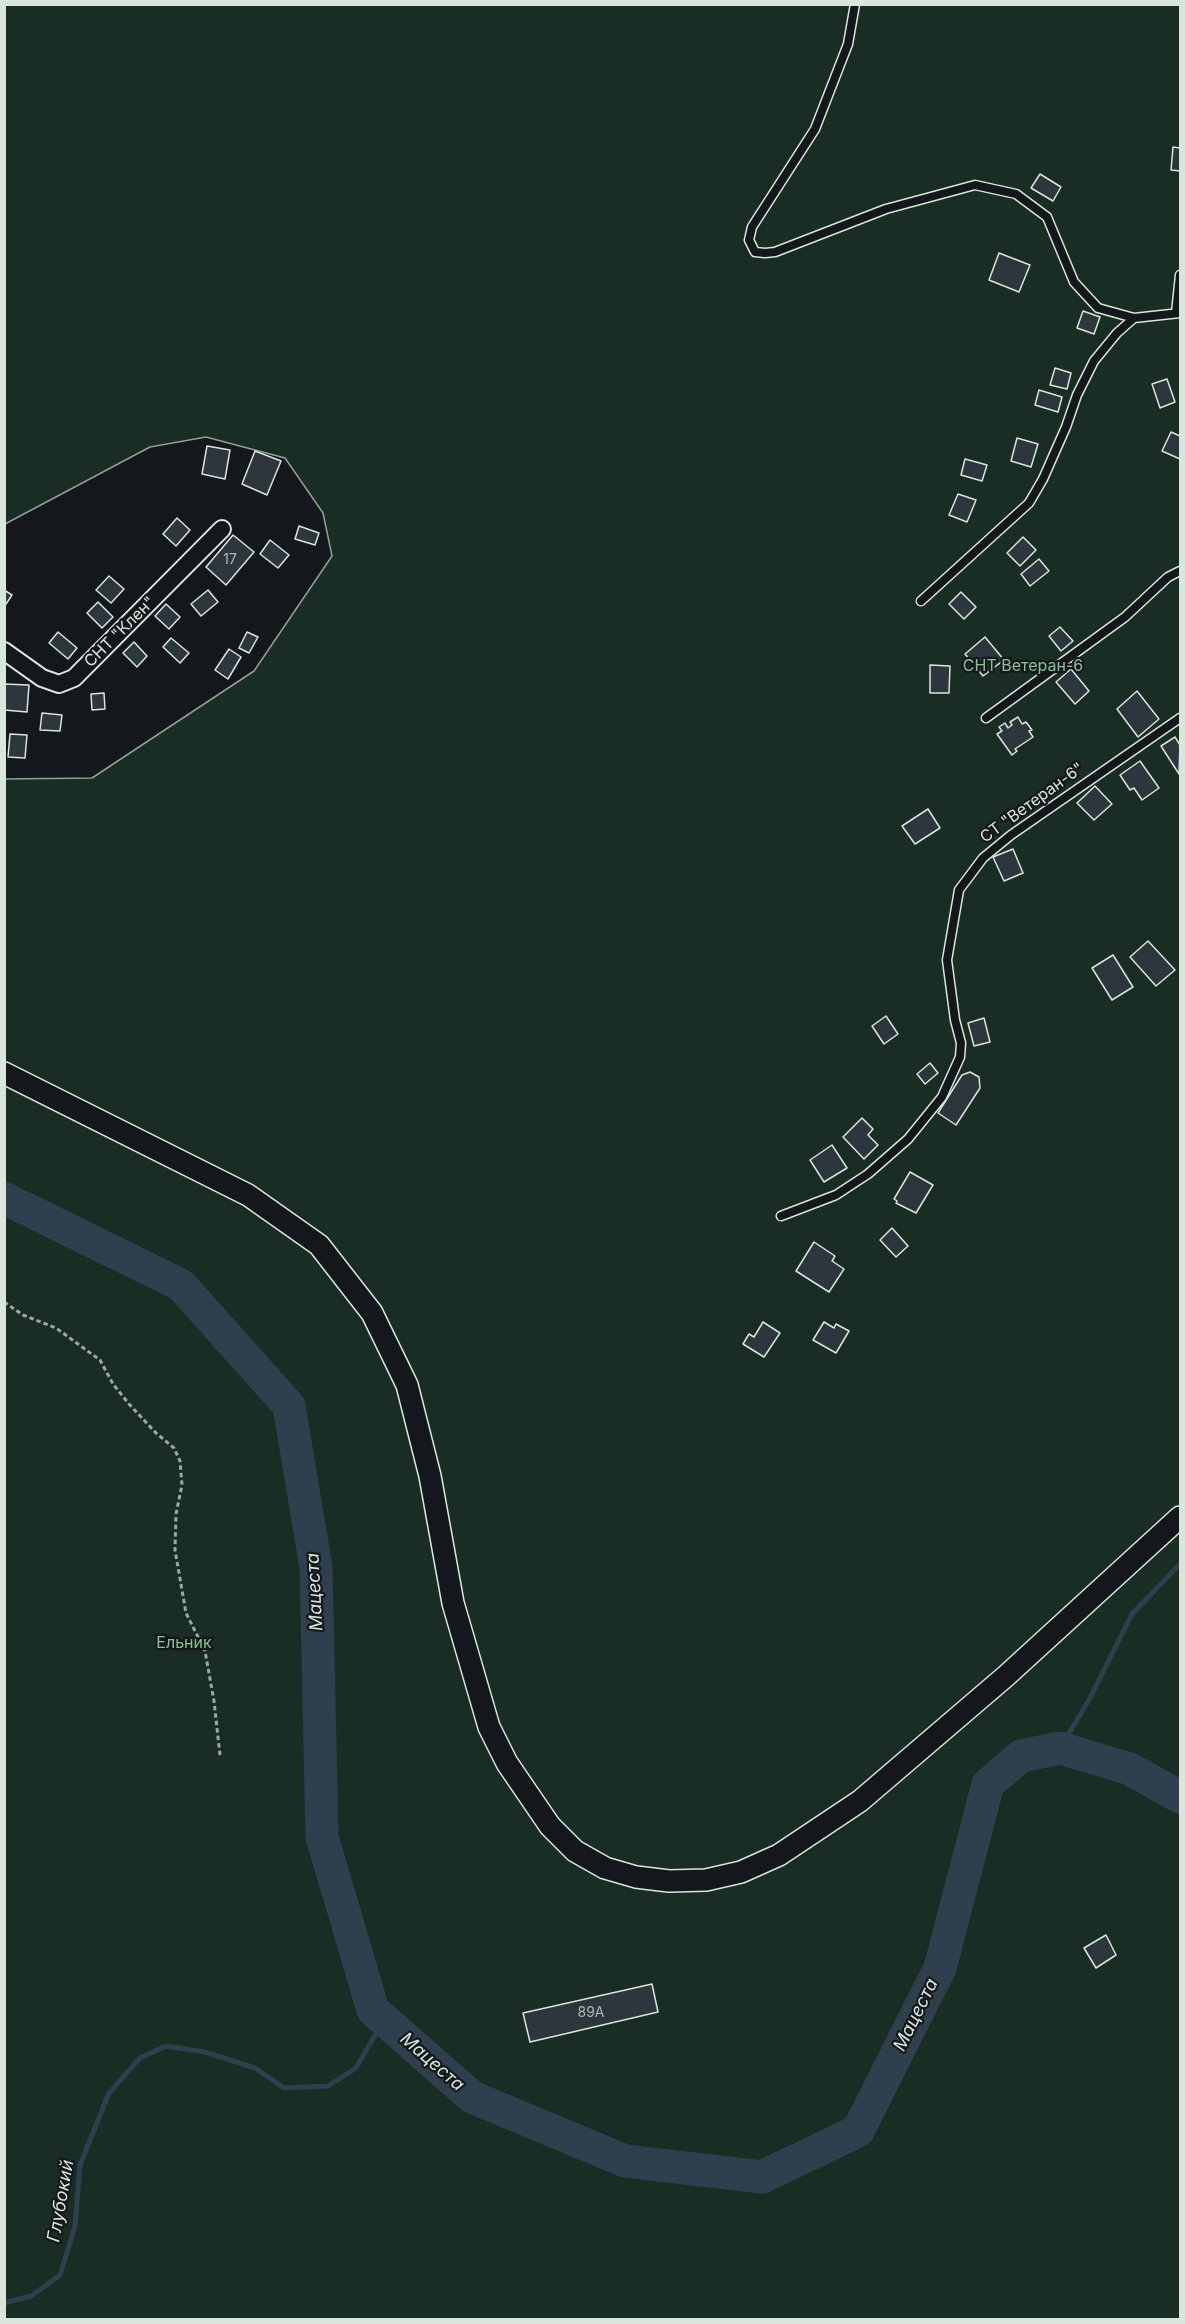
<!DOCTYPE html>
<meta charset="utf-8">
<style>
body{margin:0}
#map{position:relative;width:1185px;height:2324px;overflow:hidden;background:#14181c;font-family:Inter,sans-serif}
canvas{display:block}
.frame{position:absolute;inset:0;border:6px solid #d8e6dc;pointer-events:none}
</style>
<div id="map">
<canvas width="1185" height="2324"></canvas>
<div class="frame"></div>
</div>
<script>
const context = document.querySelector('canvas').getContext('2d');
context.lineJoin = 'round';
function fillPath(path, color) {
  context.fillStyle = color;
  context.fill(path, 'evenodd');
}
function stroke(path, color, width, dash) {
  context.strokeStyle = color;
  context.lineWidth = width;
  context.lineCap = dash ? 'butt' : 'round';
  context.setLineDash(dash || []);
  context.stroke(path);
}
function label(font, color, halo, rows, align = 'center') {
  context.font = font + ' Inter,sans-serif';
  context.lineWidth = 4.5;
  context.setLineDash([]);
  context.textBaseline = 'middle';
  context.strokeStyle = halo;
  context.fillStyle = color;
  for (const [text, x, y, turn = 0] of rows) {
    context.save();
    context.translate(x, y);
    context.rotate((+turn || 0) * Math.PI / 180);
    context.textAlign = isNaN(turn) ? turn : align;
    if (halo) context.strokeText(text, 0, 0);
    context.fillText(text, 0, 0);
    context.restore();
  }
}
const green = new Path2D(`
 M5 5H1180V2319H5L4 779 92 778 254 671 332 556 323 513 285 458 206 437 150 447 5 524Z`);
const stream = new Path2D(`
 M1060 1748 1089 1700 1132 1614 1180 1564
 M4 2303 31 2296 60 2275 75 2226 80 2165 109 2093 140 2058 166 2046 205 2052 255 2068 284 2088 328 2086 356 2068 377 2032 373 2010`);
const river = new Path2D(`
 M4 1198 181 1285 289 1406 316 1567 322 1837 373 2010 472 2097 625 2161 762 2177 858 2131 940 1968 988 1784 1021 1756 1060 1748 1130 1769 1180 1797`);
const building = new Path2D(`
 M1173 147 1180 148V171L1171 170Z
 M1040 174 1061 187 1053 201 1031 188Z
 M999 253 1030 265 1019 292 989 280Z
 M1083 311 1100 317 1094 334 1077 328Z
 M1055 368 1071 373 1067 389 1050 385Z
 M1167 379 1175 402 1160 408 1152 384Z
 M1039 390 1062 397 1058 412 1035 405Z
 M1171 432 1180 436V459L1162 451Z
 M1017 438 1038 444 1031 467 1011 461Z
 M207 446 230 450 225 479 202 474Z
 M255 451 281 461 267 495 242 484Z
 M965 459 987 465 982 481 961 475Z
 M958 494 976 500 967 522 949 515Z
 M177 518 190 530 176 546 163 534Z
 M299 526 319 533 315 545 295 539Z
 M233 535 254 552 226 585 206 567Z
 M1023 537 1036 550 1020 566 1007 553Z
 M270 540 289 555 278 568 260 554Z
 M1039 559 1049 571 1030 586 1021 574Z
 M109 576 124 589 111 603 96 590Z
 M4 590 12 595 4 607Z
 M208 590 218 602 201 616 191 604Z
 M961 592 976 607 964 619 949 604Z
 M98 602 113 617 102 628 87 613Z
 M166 604 180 617 169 629 155 616Z
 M1060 627 1073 641 1061 651 1049 636Z
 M58 632 77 648 68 659 49 643Z
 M247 632 258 637 249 653 239 648Z
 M985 637 1004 660 983 676 965 654Z
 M171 638 189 653 180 663 163 647Z
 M134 642 147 656 137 667 123 653Z
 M229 649 241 657 228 679 215 670Z
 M930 665 950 666 949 693H930Z
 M1071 669 1089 691 1075 704 1056 682Z
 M4 684 29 685 27 712 4 710Z
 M1137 691 1159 719 1138 737 1117 709Z
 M104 693 105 709 92 710 91 694Z
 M42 713 62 715 60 731 40 730Z
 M1018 717 1022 724 1026 722 1032 730 1029 731 1033 737 1015 749 1017 751 1012 755 997 734 1002 731 999 727 1005 723 1008 728 1012 725 1010 722Z
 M10 734 27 735 25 758 8 757Z
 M1175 737 1180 745 1179 774 1161 746Z
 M1140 761 1159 788 1142 800 1134 788 1130 790 1120 775Z
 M1095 786 1112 804 1094 820 1077 803Z
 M928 809 940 828 915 844 902 826Z
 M1013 849 1023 873 1004 881 993 857Z
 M1148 941 1175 970 1156 986 1130 957Z
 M1113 955 1133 987 1112 1000 1092 968Z
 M886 1016 898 1034 884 1044 872 1026Z
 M984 1018 990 1042 974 1046 968 1023Z
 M930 1063 938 1073 925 1084 917 1074Z
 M970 1072 979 1077 980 1088 956 1125 938 1113 962 1075Z
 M862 1118 873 1129 868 1135 878 1145 864 1159 843 1137Z
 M832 1145 847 1168 824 1182 810 1160Z
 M910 1172 933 1185 916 1213 896 1203 897 1201 894 1199Z
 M892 1228 908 1246 896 1257 880 1240Z
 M814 1242 835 1256 832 1261 844 1269 829 1292 796 1271Z
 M763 1322 780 1333 764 1357 743 1344 749 1334 754 1337Z
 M824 1322 834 1328 836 1324 849 1331 836 1353 813 1340Z
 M1106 1935 1116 1955 1096 1968 1084 1948Z
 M652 1984 658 2012 530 2042 523 2013Z`);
const path = new Path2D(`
 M4 1302 23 1315 56 1328 100 1360 113 1384 129 1404 156 1433 174 1448 180 1461 182 1485 176 1514 175 1550 186 1613 205 1651 214 1701 220 1755`);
const service = new Path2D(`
 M855 4 848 44 815 129 752 227 749 240 755 252 765 253 775 252 886 209 975 185 1016 194 1047 217 1074 282 1098 308 1134 318 1180 313
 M1176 313 1180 275
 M921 601 1029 503 1043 479 1066 427 1077 395 1094 361 1117 333 1134 318
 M986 718 1125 617 1168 577 1180 571
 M781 1216 836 1195 868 1174 908 1139 942 1097 960 1057 961 1043 955 1020 947 960 959 890 983 858 1011 835 1180 718`);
const minor = new Path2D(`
 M4 651 42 678 59 684 74 678 222 529`);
const tertiary = new Path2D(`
 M4 1073 248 1195 319 1245 372 1313 407 1385 430 1476 453 1603 489 1727 507 1763 550 1826 575 1851 605 1868 636 1877 669 1881 706 1880 741 1872 779 1855 860 1801 1006 1676 1180 1517`);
const numberNames = [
 ["17",230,560],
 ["89А",591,2013]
];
const streetNames = [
 ["СНТ \"Клен\"",120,632,-45],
 ["СТ \"Ветеран-6\"",1032,803,-36]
];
const parkNames = [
 ["СНТ Ветеран-6",1023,666],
 ["Ельник",184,1643]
];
const waterNames = [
 ["Мацеста",315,1592,-93],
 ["Мацеста",916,2015,-64],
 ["Мацеста",432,2062,41],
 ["Глубокий",61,2201,-80]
];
fillPath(green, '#1a2d24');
stroke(green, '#939e99', 1.5);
stroke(stream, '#2f3f4d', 5);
stroke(river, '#2f3f4d', 33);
fillPath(building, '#2c363c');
stroke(building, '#d8e6dc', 1.5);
stroke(service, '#d8e6dc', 11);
stroke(minor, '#d8e6dc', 20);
stroke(tertiary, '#d8e6dc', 24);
stroke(path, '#9da8a2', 3, [4.5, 3]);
stroke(service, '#14181c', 8);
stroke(minor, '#14181c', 16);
stroke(tertiary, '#14181c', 21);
label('14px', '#adbab4', null, numberNames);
label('16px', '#d8e6dc', '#14181c', streetNames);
label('16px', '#8ac095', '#14181c', parkNames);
label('italic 18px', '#d8e6dc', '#14181c', waterNames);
</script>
